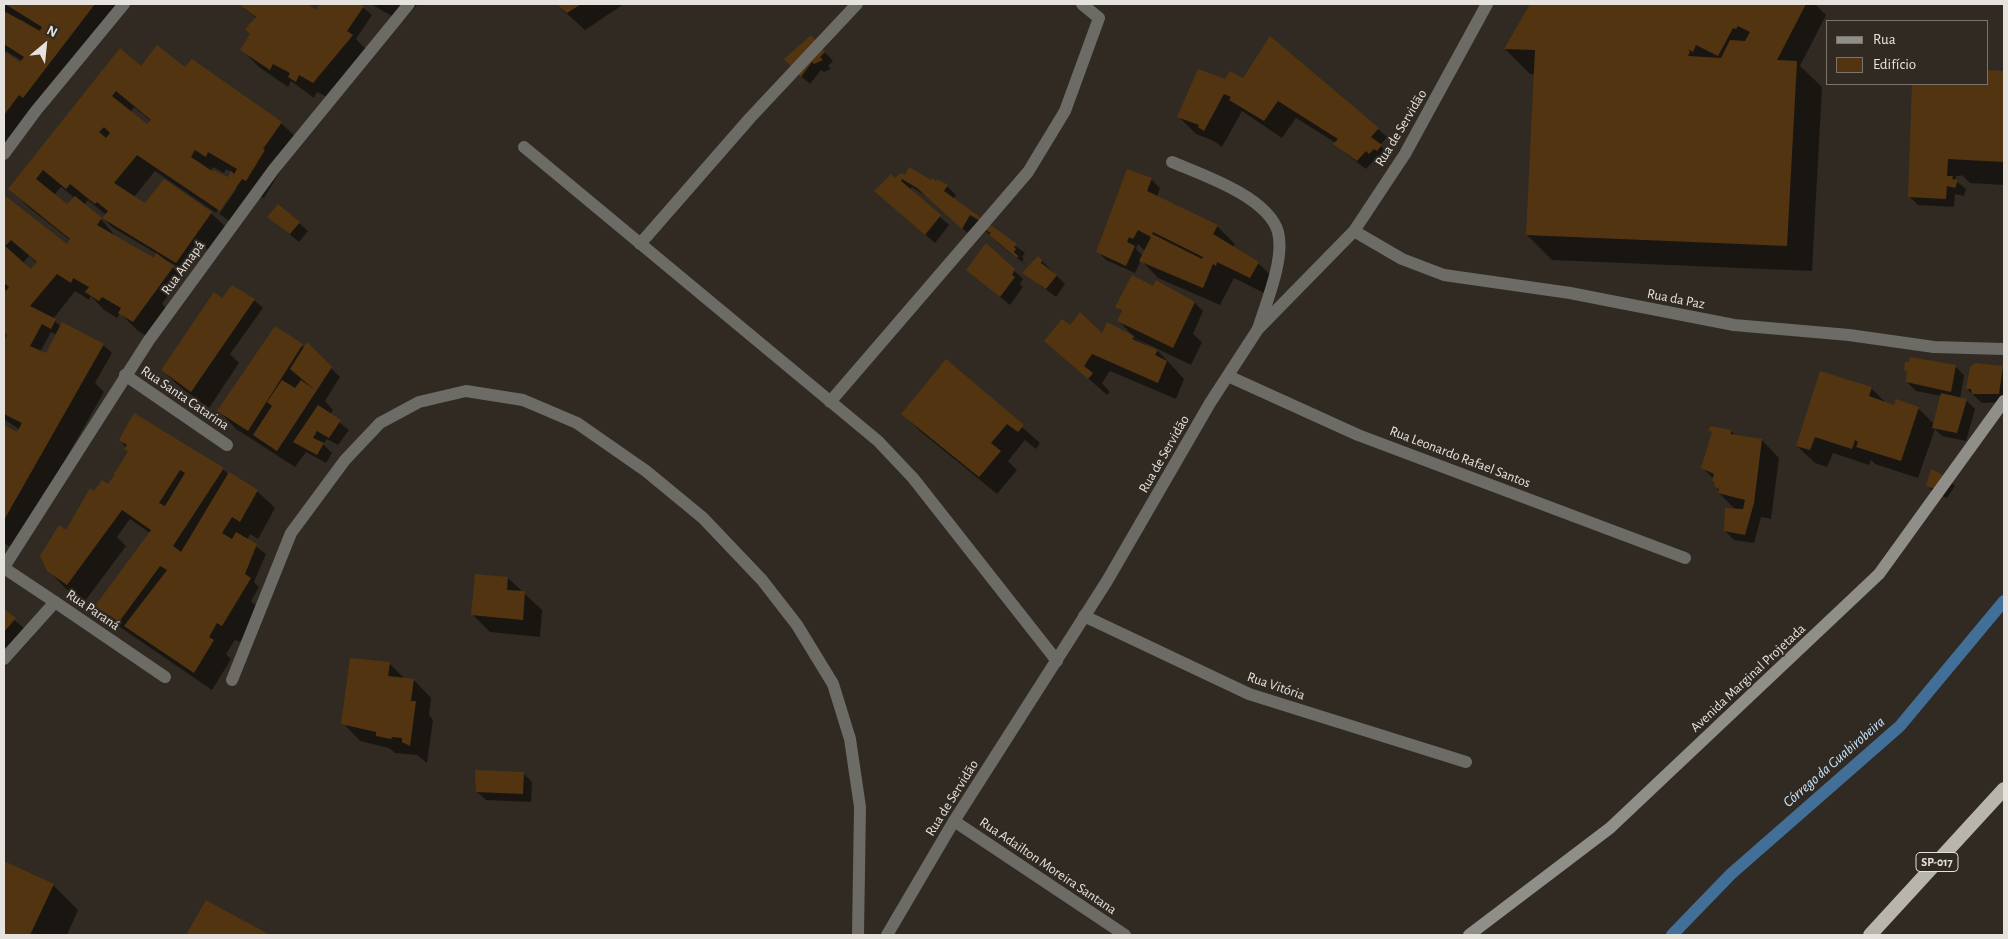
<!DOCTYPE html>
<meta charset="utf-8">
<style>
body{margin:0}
#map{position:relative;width:2008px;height:939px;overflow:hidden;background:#302a23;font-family:"Alegreya Sans",sans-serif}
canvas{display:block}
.frame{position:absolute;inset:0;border:5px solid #e6e2de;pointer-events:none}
.legend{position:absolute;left:1826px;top:20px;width:162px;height:65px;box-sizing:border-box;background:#302a23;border:1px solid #79746e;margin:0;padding:6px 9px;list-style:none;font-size:15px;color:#e6e2de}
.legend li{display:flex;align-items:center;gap:10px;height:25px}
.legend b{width:25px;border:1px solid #79746e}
.north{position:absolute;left:20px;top:20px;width:50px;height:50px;-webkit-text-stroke:4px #302a23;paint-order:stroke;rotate:28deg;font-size:14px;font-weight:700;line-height:20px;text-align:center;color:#e6e2de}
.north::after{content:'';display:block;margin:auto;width:18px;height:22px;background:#e6e2de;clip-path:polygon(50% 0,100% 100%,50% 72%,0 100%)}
</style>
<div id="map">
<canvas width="2008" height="939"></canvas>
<div class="frame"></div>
<ul class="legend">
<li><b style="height:6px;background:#908e88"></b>Rua</li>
<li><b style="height:14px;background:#523510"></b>Edifício</li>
</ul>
<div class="north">N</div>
</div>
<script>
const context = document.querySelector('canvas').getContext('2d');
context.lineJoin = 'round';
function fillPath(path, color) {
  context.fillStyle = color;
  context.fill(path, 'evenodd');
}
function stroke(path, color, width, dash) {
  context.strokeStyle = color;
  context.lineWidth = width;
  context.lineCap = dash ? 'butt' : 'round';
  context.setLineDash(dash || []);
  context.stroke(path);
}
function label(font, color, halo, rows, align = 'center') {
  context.font = font + ' "Alegreya Sans",sans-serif';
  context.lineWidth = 4;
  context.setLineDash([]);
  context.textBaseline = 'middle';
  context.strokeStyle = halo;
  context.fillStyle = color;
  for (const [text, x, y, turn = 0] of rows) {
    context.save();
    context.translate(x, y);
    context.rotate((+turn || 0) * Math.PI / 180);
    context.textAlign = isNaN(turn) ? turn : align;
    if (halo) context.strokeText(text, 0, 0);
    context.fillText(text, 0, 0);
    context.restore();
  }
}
const shadow = new Path2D(`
 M4 4H125L41 115 37 112 4 154ZM21 20 25 22 23 25 20 23ZM6 51 22 61 21 64 5 53Z
 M238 4H306L317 11 322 4H359L372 15 356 39 370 53 331 99 317 92 314 98 291 81 288 87 259 67 242 50 251 34 256 18Z
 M371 4H418L402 22Z
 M556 4H624L585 30Z
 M1531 4H1815L1826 15 1800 66 1822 87 1812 271 1552 260 1527 235 1535 74H1530L1505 49Z
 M819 46 833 61 828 66 831 69 824 72 821 70 810 84 801 76Z
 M141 68 186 69 281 123 299 140 264 198 260 196 238 227 219 214 237 188H234L216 213 155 171 134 197 145 205 211 213 229 230 213 253 203 246 185 271 168 261 167 262 182 276 162 304 170 311 151 339 137 330 120 313 117 318 104 310 91 296 89 300 75 291 53 319 61 327 103 345 112 353 95 383 104 392 14 549 4 543V427L18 434 20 430 4 419V340L6 341 9 336 4 332V197L67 246 71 241 27 206 10 188ZM134 107 151 121 147 126 130 113ZM213 167 224 173 226 169 232 172 228 179 210 171ZM61 187 75 198 68 206 54 195ZM88 200 106 215 103 218 112 227 157 254 154 259 117 238 101 219 84 205ZM29 256 37 263 31 270 23 263ZM51 332 57 335 51 357 40 352Z
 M1987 71 2004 72V185L1970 183 1961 174V176H1956L1955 180 1966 189 1964 196 1955 194 1954 207 1918 205 1909 196 1914 84H1987Z
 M1244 80 1378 129 1387 137 1380 145 1390 155 1379 162 1375 159 1366 169 1344 152 1336 143 1296 118 1282 138 1242 111 1222 147 1214 141 1196 134 1179 117 1226 81Z
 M902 174 936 183 938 180 947 186 956 195 953 199 1025 253 1022 257 1024 259 1022 261 1026 265 999 244 981 226 971 236 927 197 912 187 909 190 949 225 935 243 885 200 894 179Z
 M1151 179 1160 188 1157 197 1217 226 1235 244 1233 247 1258 263 1276 280 1268 295 1234 278 1220 305 1158 278 1141 260 1135 273 1106 260 1097 251ZM1138 244 1145 251 1143 256 1136 249Z
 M269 217 299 223 308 231 299 242Z
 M986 245 1023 279 1020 284 1023 287 1010 305 968 270Z
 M1042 261 1065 284 1056 297 1024 273Z
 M1154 288 1195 303 1203 311 1193 334 1202 342 1191 365 1135 338 1119 321 1123 313 1116 307Z
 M254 300 263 308 230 354 239 363 209 408 180 387 162 370Z
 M1108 324 1158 351 1175 369 1184 379 1176 399 1110 371 1102 383 1110 392 1107 395 1046 341 1070 326 1102 335Z
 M275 328 305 348 307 344 340 377 325 401 333 410 330 415 349 430 338 445 327 439 323 444 332 453 326 463 306 452 295 467 236 429 219 411Z
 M946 360 1040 443 1036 449 1025 440 1008 461 1017 470 997 494 920 431 903 414Z
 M1955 366 1964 375 1960 399 1966 400 1975 409 1966 441 1942 436 1935 429 1918 478 1875 464 1871 460 1869 465 1833 453 1827 467 1815 463 1797 446 1871 388 1887 404 1918 408 1934 424 1941 396 1916 391 1907 382 1908 373 1906 370Z
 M2003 367 2004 402 1982 403 1967 389 1971 368Z
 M1710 430 1731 431 1735 435 1762 440 1779 458 1771 519 1761 517 1754 543 1734 540 1725 531 1736 510 1719 493 1714 479 1703 468 1713 433Z
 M120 439 223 469 229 475 257 491 275 508 258 539 250 534 247 540 266 554 254 582 259 587 251 601 260 610 240 642 235 640 226 654 231 659 212 690 114 623 97 605 150 533 130 519 117 537 126 546 85 601 66 589 48 570 66 532 81 509 79 507 91 489 95 492 109 486 129 452Z
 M1946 478 1955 486 1947 498 1936 494 1927 485Z
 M508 578 542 610 540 637 490 632 473 615Z
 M4 611 33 636 4 668Z
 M389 663 405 679 414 680 431 698 429 715 433 720 427 763 417 755 395 753 389 748 360 741 343 723Z
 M523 773 532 782 531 802 486 800 477 792Z
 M4 862 53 885 78 910 67 935H4Z
 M206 901 267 935H187Z`);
const stream = new Path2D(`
 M1672 935 1731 874 1900 726 2004 601`);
const building = new Path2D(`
 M5 4H95L23 98 19 95 4 115V51L20 62 24 57 4 44V11L40 31 42 27Z
 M238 4H308L316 10 320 4H361L364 6 347 31 353 35 313 83 299 75 296 82 288 77 290 73 273 64 270 70 240 50 250 34 245 29 256 17Z
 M556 4H581L567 13Z
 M1530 4H1806L1777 60 1797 61 1787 246 1526 235 1535 50 1504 49ZM1738 26 1750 32 1745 41 1730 40 1721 58 1688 56 1690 52 1688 49 1693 52 1696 45 1718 56 1733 28 1736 29Z
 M811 35 825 52 820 57 823 60 814 64 812 62 801 77 784 59Z
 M1270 36 1379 128 1371 137 1382 145 1377 151 1374 149 1369 154 1366 151 1357 161 1333 144 1338 139 1278 101 1264 121 1229 100 1231 97 1224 94 1204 131 1198 127 1199 125 1177 117 1198 69 1225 79 1230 71 1243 78Z
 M157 45 185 67 192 59 282 122 263 149 265 150 246 181 242 179 220 211 137 155 114 183 145 203 164 179 212 212 176 263 102 218 108 211 97 202 95 204 70 184 66 189 43 170 36 179 67 204 75 196 102 218 97 225 154 258 156 253 174 266 133 322 118 313 121 308 102 297 99 301 85 292 89 287 73 278 71 283 57 274 30 306 56 319 51 329 42 324 30 346 46 353 62 322 104 344 4 520V425L17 432 22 423 4 414V338L5 339 8 336 4 332V289L6 291 9 287 4 283V195L67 244 70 239 8 189 120 48 141 66ZM116 91 151 120 147 124 112 96ZM104 127 110 133 106 138 99 132ZM195 150 206 157 208 152 237 169 234 174 231 171 228 177 213 170 212 171 191 157ZM11 240 37 262 31 269 5 246Z
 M1987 70 2004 71V162L1948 159 1947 176H1953L1952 179 1958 180 1955 188 1947 186 1946 199 1908 197 1912 84H1987Z
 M909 167 931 180 932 178 936 181 937 179 948 185 944 191 1017 244 1014 247 1016 249 1014 252 1018 256 1017 258 989 235 991 233 979 226 982 222 970 215 962 229 917 188 902 179 901 181 941 215 925 235 874 191 891 174 894 178 902 173 905 175Z
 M1127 169 1152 178 1147 191 1218 225 1213 234 1259 262 1250 278 1217 262 1216 266 1213 264 1203 288 1139 261 1151 237 1138 230 1133 239 1129 237 1127 242 1135 246 1126 266 1096 252ZM1153 232 1203 257 1202 259 1152 234Z
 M278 204 300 222 290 234 267 217Z
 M986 243 1015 269 1012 275 1015 277 1000 297 966 270Z
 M1038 256 1042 260 1041 263 1057 275 1046 289 1022 273Z
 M1132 275 1153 286 1156 280 1195 302 1173 348 1117 321 1122 311 1115 307Z
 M232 285 255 299 191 392 161 370 214 292 222 298Z
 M1080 312 1102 333 1107 322 1134 336 1132 339 1158 350 1155 355 1167 361 1158 383 1092 354 1084 366 1093 373 1088 379 1044 341 1062 319 1070 325Z
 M275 326 303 344 248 431 217 411Z
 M307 342 332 367 277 451 253 435 272 406 267 402 282 380 295 388 301 380 315 390 290 369Z
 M1910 357 1956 365 1951 392 1906 382 1907 371 1904 370 1905 362H1909Z
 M946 359 1024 425 1018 432 1007 424 991 443 1001 451 979 477 901 414Z
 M1975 363 2003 366 1999 394H1972L1971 389H1966L1970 367Z
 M1820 371 1872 387 1869 396 1894 405 1896 399 1919 407 1901 461 1856 447 1858 442 1855 440 1852 449 1815 437 1810 450 1796 446Z
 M1941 393 1967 399 1957 433 1932 428Z
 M318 405 341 420 329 438 317 431 313 438 324 443 317 455 293 442Z
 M134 413 224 468 173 546 181 552 229 472 258 490 240 522 232 517 222 533 232 539 236 532 257 544 245 574 251 578 222 626 217 623 209 637 214 640 194 673 124 626 167 570 160 566 119 622 95 606 151 530 122 510 67 585 47 571 40 556 59 525 66 530 90 488 94 491 102 480 108 484 115 474 113 473 117 470 128 451 124 449 127 445 119 440ZM180 470 185 473 165 506 159 503Z
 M1711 426 1731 430V434L1762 439 1754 503 1745 535 1724 531 1725 508 1743 509 1745 500 1718 493 1719 489 1715 487 1714 481H1712L1714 474 1701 468 1712 432 1708 430Z
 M1931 469 1947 477 1938 490 1926 486Z
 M475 574 508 577 507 590 525 591 523 620 471 615Z
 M4 609 16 618 4 632Z
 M350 658 390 662 388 676 414 679 411 701H416L410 746 402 742V738L392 737 391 739 376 736V732L341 724Z
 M475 770 524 772 523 794 476 792Z
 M4 861 54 884 30 935H4Z
 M206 900 270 935H186Z`);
const service = new Path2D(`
 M524 147 878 441 913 478 1057 661
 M1172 162C1203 175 1268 197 1278 232 1285 259 1266 303 1258 329
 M640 244 750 118 857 4
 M125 375 227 445
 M1228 376 1358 435 1685 558
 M830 402 1028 172 1065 111 1099 18 1082 4
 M1084 616 1249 694 1466 762
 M232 680 291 533 345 460 380 423 419 402 466 391 523 400 577 423 646 471 703 518 762 580 797 625 833 684 850 739 860 807 858 935
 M954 821 1125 935`);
const minor = new Path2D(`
 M4 154 35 112 124 4
 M1354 231 1402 259 1444 275 1570 293 1734 325 1849 335 1934 347 2004 349
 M4 567 149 340 274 169 409 4
 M55 602 165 677
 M887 935 954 821 1107 581 1210 403 1258 329 1354 231 1405 154 1487 4`);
const tertiary = new Path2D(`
 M4 568 55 602 4 659`);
const secondary = new Path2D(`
 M1469 935 1610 828 1879 574 2004 401`);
const trunk = new Path2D(`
 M1870 935 2004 789`);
const shields = [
 [1937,862,42]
];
const shieldNames = [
 ["SP-017",1937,862]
];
const streetNames = [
 ["Rua de Servidão",1401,128,-59],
 ["Rua Amapá",183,268,-54],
 ["Rua da Paz",1676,299,11],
 ["Rua Santa Catarina",185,398,34],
 ["Rua de Servidão",1164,454,-60],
 ["Rua Leonardo Rafael Santos",1460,457,21],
 ["Rua Paraná",93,610,34],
 ["Avenida Marginal Projetada",1748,678,-43],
 ["Rua Vitória",1276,686,19],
 ["Rua de Servidão",952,798,-58],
 ["Rua Adailton Moreira Santana",1048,866,34]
];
const waterNames = [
 ["Córrego da Guabirobeira",1834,762,-41]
];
fillPath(shadow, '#0007');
stroke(stream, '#416f98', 12);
fillPath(building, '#523510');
stroke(service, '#6c6b66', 12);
stroke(minor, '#6c6b66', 12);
stroke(tertiary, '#6c6b66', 12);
stroke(secondary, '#908e88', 12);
stroke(trunk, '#b8b6ac', 14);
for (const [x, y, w] of shields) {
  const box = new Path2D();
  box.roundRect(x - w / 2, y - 9.5, w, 19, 4);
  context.fillStyle = '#302a23';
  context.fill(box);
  stroke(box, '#e6e2de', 1);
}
label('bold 12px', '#e6e2de', null, shieldNames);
label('14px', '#e6e2de', '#302a23', streetNames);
label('italic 15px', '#c7e2fb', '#302a23', waterNames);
</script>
